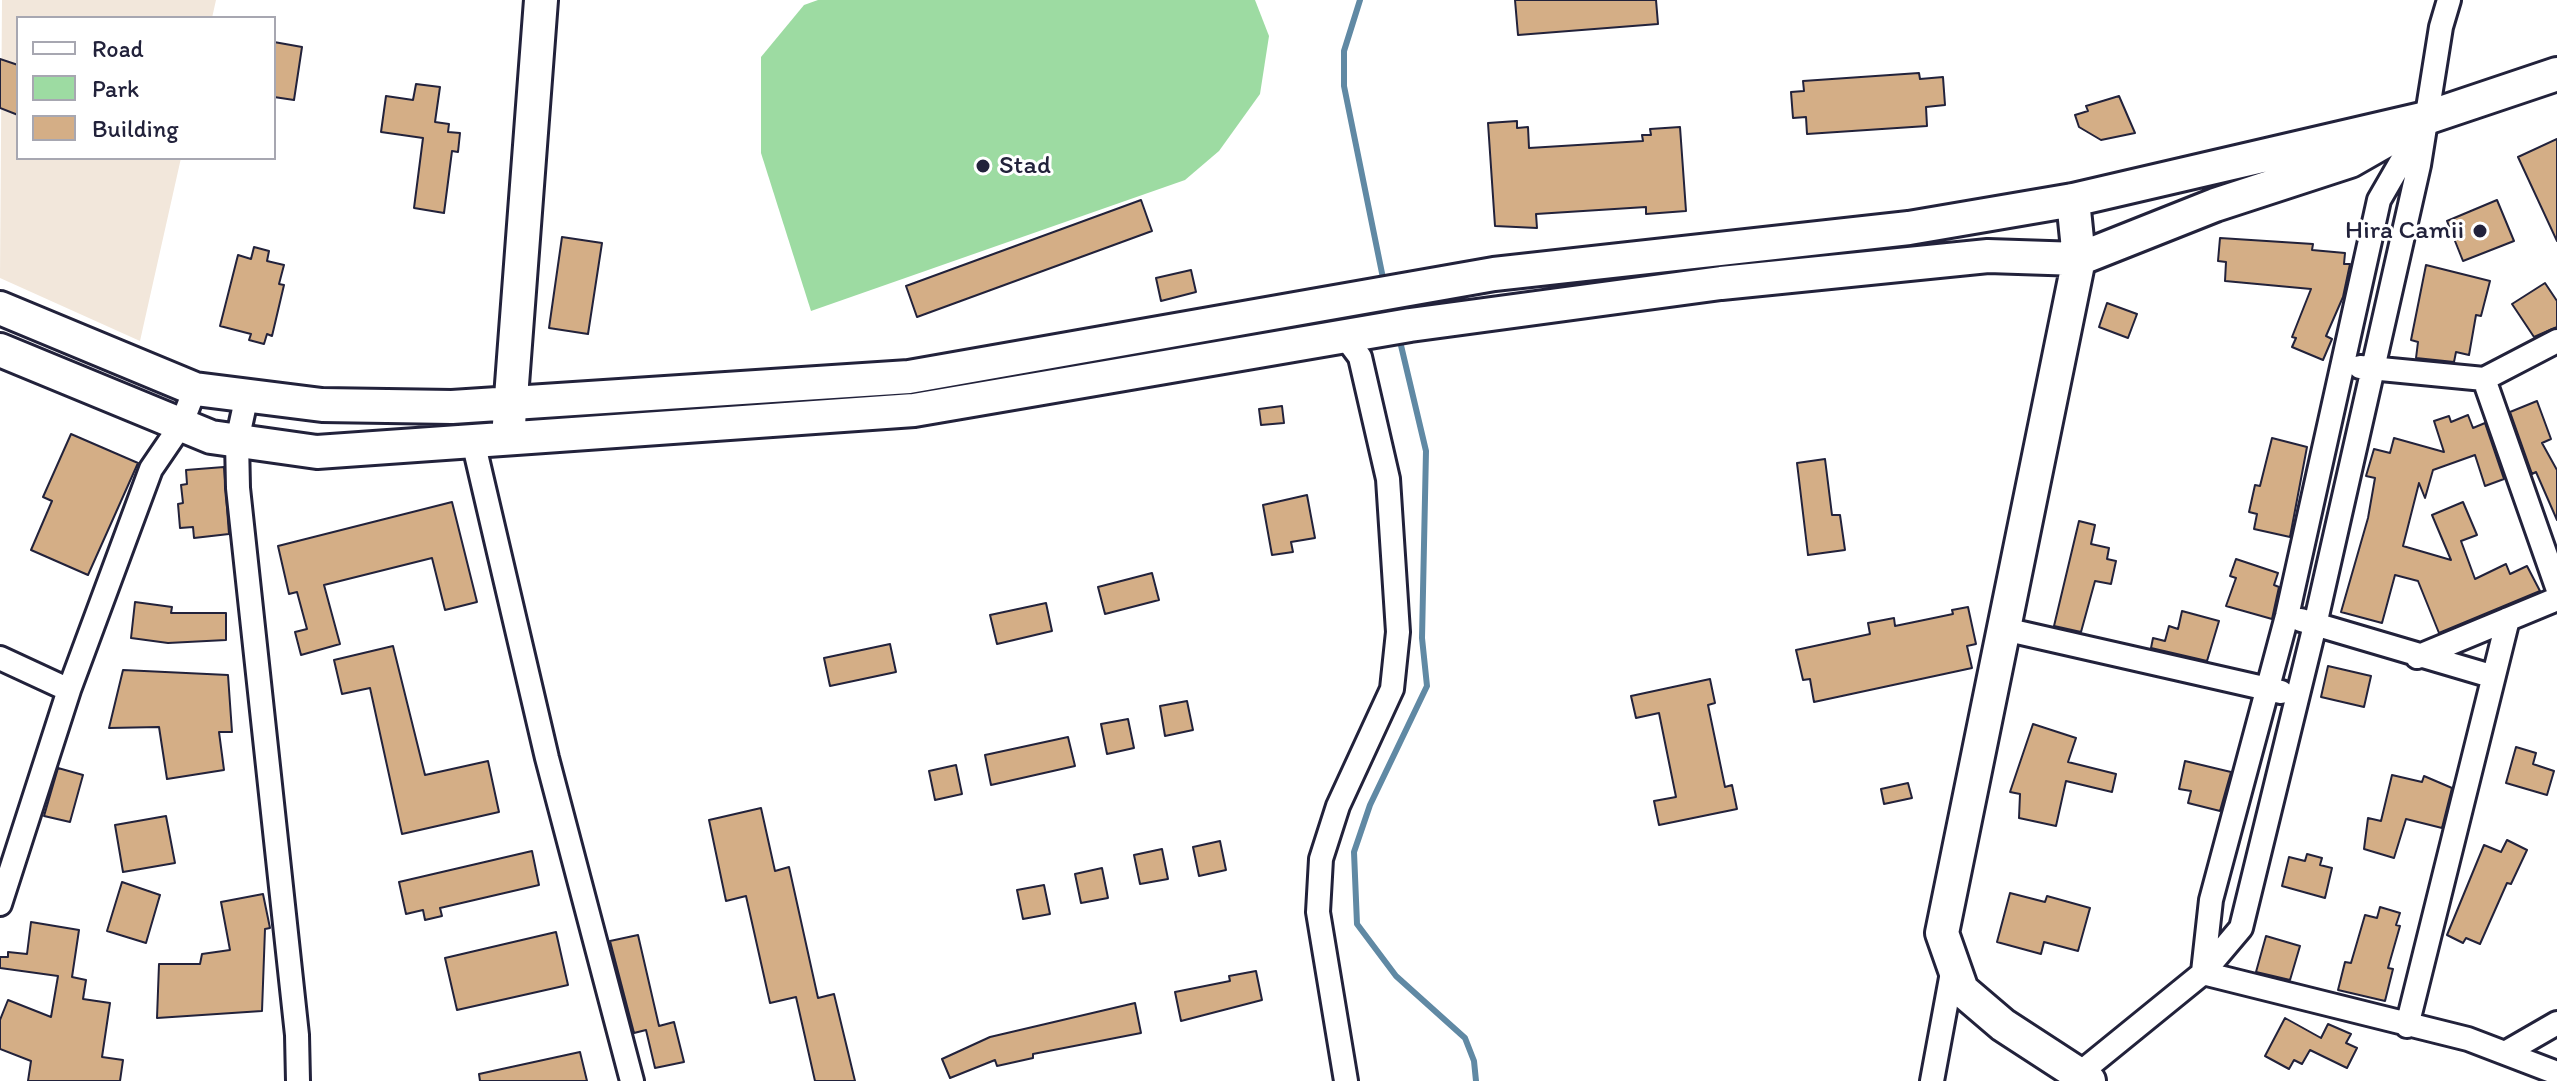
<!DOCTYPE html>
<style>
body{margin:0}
#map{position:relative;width:2557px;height:1081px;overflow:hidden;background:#fff;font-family:Itim,sans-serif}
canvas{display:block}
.legend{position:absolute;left:16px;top:16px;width:260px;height:144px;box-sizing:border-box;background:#fff;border:2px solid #a7a7b1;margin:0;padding:10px 14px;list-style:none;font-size:24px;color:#22223b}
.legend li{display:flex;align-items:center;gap:16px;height:40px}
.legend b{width:40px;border:2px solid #a7a7b1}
</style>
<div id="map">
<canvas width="2557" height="1081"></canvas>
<ul class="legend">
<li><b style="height:10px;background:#fff"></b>Road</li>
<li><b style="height:22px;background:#9ddba2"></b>Park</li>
<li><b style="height:22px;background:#d4ae86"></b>Building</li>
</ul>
</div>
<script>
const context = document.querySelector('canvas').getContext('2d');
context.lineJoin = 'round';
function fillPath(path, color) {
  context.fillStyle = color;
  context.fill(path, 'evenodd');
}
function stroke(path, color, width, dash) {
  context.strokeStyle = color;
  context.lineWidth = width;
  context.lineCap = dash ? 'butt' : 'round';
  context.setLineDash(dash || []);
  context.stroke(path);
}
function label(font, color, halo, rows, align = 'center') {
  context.font = font + ' Itim,sans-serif';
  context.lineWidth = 6;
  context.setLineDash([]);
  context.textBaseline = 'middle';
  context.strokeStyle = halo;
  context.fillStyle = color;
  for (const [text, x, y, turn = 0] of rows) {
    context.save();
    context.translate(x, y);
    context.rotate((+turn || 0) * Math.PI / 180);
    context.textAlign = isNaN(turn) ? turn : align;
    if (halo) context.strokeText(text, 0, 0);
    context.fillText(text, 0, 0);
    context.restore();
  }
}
const built = new Path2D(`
 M2 0H216L212 18H18V158H181L140 341 0 278Z`);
const green = new Path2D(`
 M818 0H1255L1269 36 1260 94 1219 151 1185 180 811 311 761 153V57L804 5Z`);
const stream = new Path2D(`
 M1360 0 1344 51V86L1384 283
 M1399 337 1426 451 1422 638 1427 686 1370 805 1354 852 1357 924 1396 976 1465 1038 1474 1061 1476 1081`);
const building = new Path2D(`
 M1515 0H1656L1658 24 1518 35Z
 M274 42 302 47 294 100 274 97Z
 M0 59 18 65V115L0 108Z
 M1919 73 1920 79 1943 77 1945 105 1926 107 1927 126 1807 134 1806 117 1793 118 1791 92 1804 91 1803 81Z
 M416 84 440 87 435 122 449 124 448 132 460 133 458 152 452 151 444 213 414 208 423 138 381 132 386 96 413 100Z
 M2119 96 2135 133 2101 140 2079 127 2075 115 2088 111 2086 106Z
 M1517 121V128L1528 127 1529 148 1643 141 1642 135H1651L1650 129 1680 127 1686 211 1646 214V207L1536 214 1537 228 1495 226 1488 123Z
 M2557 139V241L2518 157Z
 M1141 200 1152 231 917 317 906 286Z
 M2497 200 2514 241 2463 261 2447 221Z
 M562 237 602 243 588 334 549 328Z
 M2220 238 2313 244 2312 250 2345 253 2344 264H2350L2343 297 2326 336 2332 339 2323 360 2292 347 2296 338 2292 337 2311 289 2225 281 2226 262 2218 261Z
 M254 247 269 251 267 261 284 265 279 284 284 285 272 336 267 334 264 344 249 340 251 334 220 326 238 255 251 259Z
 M2426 265 2490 281 2481 316 2476 315 2469 355 2456 352 2454 362 2416 358 2418 342 2411 340Z
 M1191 270 1196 292 1161 301 1156 278Z
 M2545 283 2557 301V327L2534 337 2512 304Z
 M2107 303 2137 314 2128 338 2099 327Z
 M2537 401 2551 439 2542 443 2557 470V520L2536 472 2532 474 2510 412Z
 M1282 406 1284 423 1261 425 1259 409Z
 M2468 415 2473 428 2485 423 2504 479 2485 486 2475 455 2433 470 2425 498 2419 483 2403 546 2451 560 2432 515 2463 502 2477 535 2461 541 2475 579 2506 564 2510 574 2527 566 2540 591 2439 633 2418 581 2395 575 2382 623 2341 612 2368 518 2375 478 2366 476 2374 449 2390 453 2394 438 2444 452 2434 421 2449 416 2451 422Z
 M71 434 138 463 88 575 31 550 52 501 43 497Z
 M2272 438 2307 447 2290 537 2254 529 2257 514 2249 512 2255 485 2260 486Z
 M1825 459 1832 515H1840L1845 550 1808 555 1797 463Z
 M224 467 229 534 194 538 193 527 180 528 178 504 183 503 181 485 187 484 186 470Z
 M1307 495 1315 538 1291 542 1293 552 1272 555 1263 505Z
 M452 502 477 602 445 610 432 558 324 585 340 644 301 655 295 632 307 629 297 592 289 594 278 546Z
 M2079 521 2095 525 2091 544 2109 548 2107 559 2116 561 2111 584 2095 581 2081 632 2054 626Z
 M2236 559 2278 573 2274 585 2279 587 2272 619 2226 606 2236 578 2230 576Z
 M1152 573 1159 600 1105 614 1098 587Z
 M135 602 172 607 171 613H226V640L168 643 131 638Z
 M1046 603 1052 631 997 644 990 615Z
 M1968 607 1976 644 1967 646 1972 668 1814 702 1810 679 1803 680 1796 650 1870 634 1868 623 1894 618 1895 626 1953 614 1952 610Z
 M2182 611 2219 621 2207 661 2151 648 2153 638 2165 641 2169 626 2178 629Z
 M890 644 896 672 830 686 824 658Z
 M393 646 425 775 488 761 499 812 402 834 370 688 342 694 334 660Z
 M2328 666 2371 676 2364 707 2321 697Z
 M123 670 228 675 232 732H219L224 770 167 779 159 727 109 728Z
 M1710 679 1715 703 1708 705 1725 787 1732 785 1737 809 1659 825 1654 801 1676 797 1659 713 1636 718 1631 696Z
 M1187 701 1193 730 1165 736 1160 706Z
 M1128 719 1134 748 1107 754 1101 724Z
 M2033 724 2076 738 2068 762 2116 774 2112 792 2066 781 2056 826 2019 818 2020 794 2010 792Z
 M1068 737 1075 766 991 785 985 755Z
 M2516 747 2536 753 2533 764 2554 771 2547 795 2506 783Z
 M2185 761 2231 772 2220 811 2188 803 2191 791 2179 789Z
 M956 765 962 794 935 800 929 771Z
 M58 768 83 775 70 822 44 816Z
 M2392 775 2422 782 2424 776 2452 788 2442 828 2406 819 2394 858 2364 849 2368 818 2381 821Z
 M1908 783 1912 798 1884 804 1881 789Z
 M761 808 775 871 789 867 818 998 834 994 855 1081H815L796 997 770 1003 746 896 726 901 709 820Z
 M166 816 175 863 123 872 115 825Z
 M2507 840 2527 850 2511 884 2507 883 2480 944 2466 938 2463 943 2447 935 2484 845 2501 852Z
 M1220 841 1226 870 1199 876 1193 847Z
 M1162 849 1168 879 1140 884 1134 855Z
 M532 851 539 885 440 908 442 916 425 920 423 910 406 914 399 882Z
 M2307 854 2322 858 2320 865 2332 868 2325 898 2282 886 2289 857 2305 861Z
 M1102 868 1108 898 1081 903 1075 874Z
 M122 882 160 895 146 943 107 931Z
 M1044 885 1050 914 1023 919 1017 890Z
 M2010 893 2045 902 2047 896 2090 908 2078 951 2044 942 2041 954 1997 942Z
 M263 894 270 928 265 929 262 1011 157 1018 159 964H200L202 954 230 950 221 902Z
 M2380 907 2400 913 2396 925 2400 926 2388 968 2393 969 2385 1001 2338 990 2345 962 2351 963 2365 915 2377 918Z
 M31 922 79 930 72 977 86 980 83 999 110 1003 102 1057 123 1060 120 1081H28L31 1061 0 1049V1020L8 1000 51 1017 58 976 0 968V957H8V952L27 954Z
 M556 932 568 985 457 1010 445 958Z
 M638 935 659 1026 674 1022 684 1062 655 1068 646 1030 634 1033 610 941Z
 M2266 936 2300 946 2290 980 2256 972Z
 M1256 971 1262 1000 1181 1021 1175 992 1230 981 1229 976Z
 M1135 1003 1141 1033 1033 1054V1058L997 1066 995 1060 950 1078 942 1059 990 1037Z
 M2285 1018 2321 1038 2328 1024 2351 1034 2346 1043 2357 1048 2347 1068 2310 1050 2302 1064 2294 1060 2289 1069 2265 1056Z
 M580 1052 587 1081H480L479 1074Z`);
const street = new Path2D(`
 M1345 337 1360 357 1388 479 1398 632 1392 689 1338 806 1321 859 1318 912 1346 1081
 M2360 367 2484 379 2557 341
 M2484 379 2557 587
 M247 395 237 441 238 488 297 1035 298 1081
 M473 441 547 758 632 1081
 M2301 620 2491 676
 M2004 629 2281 692
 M2417 657 2557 599
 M0 658 69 690
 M0 904 69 690 151 469 181 425 195 389
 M2203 972 2211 900 2287 616 2379 200 2420 129
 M2203 973 2468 1039 2557 1073
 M2407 1026 2508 619
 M2505 1053 2557 1023
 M2080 1073 2203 973 2241 928 2315 625 2419 165 2441 27 2449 0
 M1932 1081 1953 967`);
const secondary = new Path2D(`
 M2073 200 2079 259 1942 933 1962 990 2003 1025 2089 1081
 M0 308 195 389 322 405 452 407 909 377 1494 274 1909 228 2073 200 2426 118 2557 74
 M0 350 211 437 317 452 914 410 1410 325 1721 283 1988 256 2079 259 2215 205 2350 161 2392 137
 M509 424 541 0`);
const markers = [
 [983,166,8,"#22223b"],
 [2480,231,8,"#22223b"]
];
const poiNames = [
 ["Stad",999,166],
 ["Hira Camii",2464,231,"right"]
];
fillPath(built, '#f2e7db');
fillPath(green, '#9ddba2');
stroke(stream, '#6089a4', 6);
fillPath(building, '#d4ae86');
stroke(building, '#22223b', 2);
stroke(street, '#22223b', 28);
stroke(secondary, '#22223b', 38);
stroke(street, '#fff', 22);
stroke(secondary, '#fff', 32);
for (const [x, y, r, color] of markers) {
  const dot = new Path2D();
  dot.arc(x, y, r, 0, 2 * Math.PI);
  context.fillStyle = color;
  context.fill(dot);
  stroke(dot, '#fff', 3);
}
label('26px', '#22223b', '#fff', poiNames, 'left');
</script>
